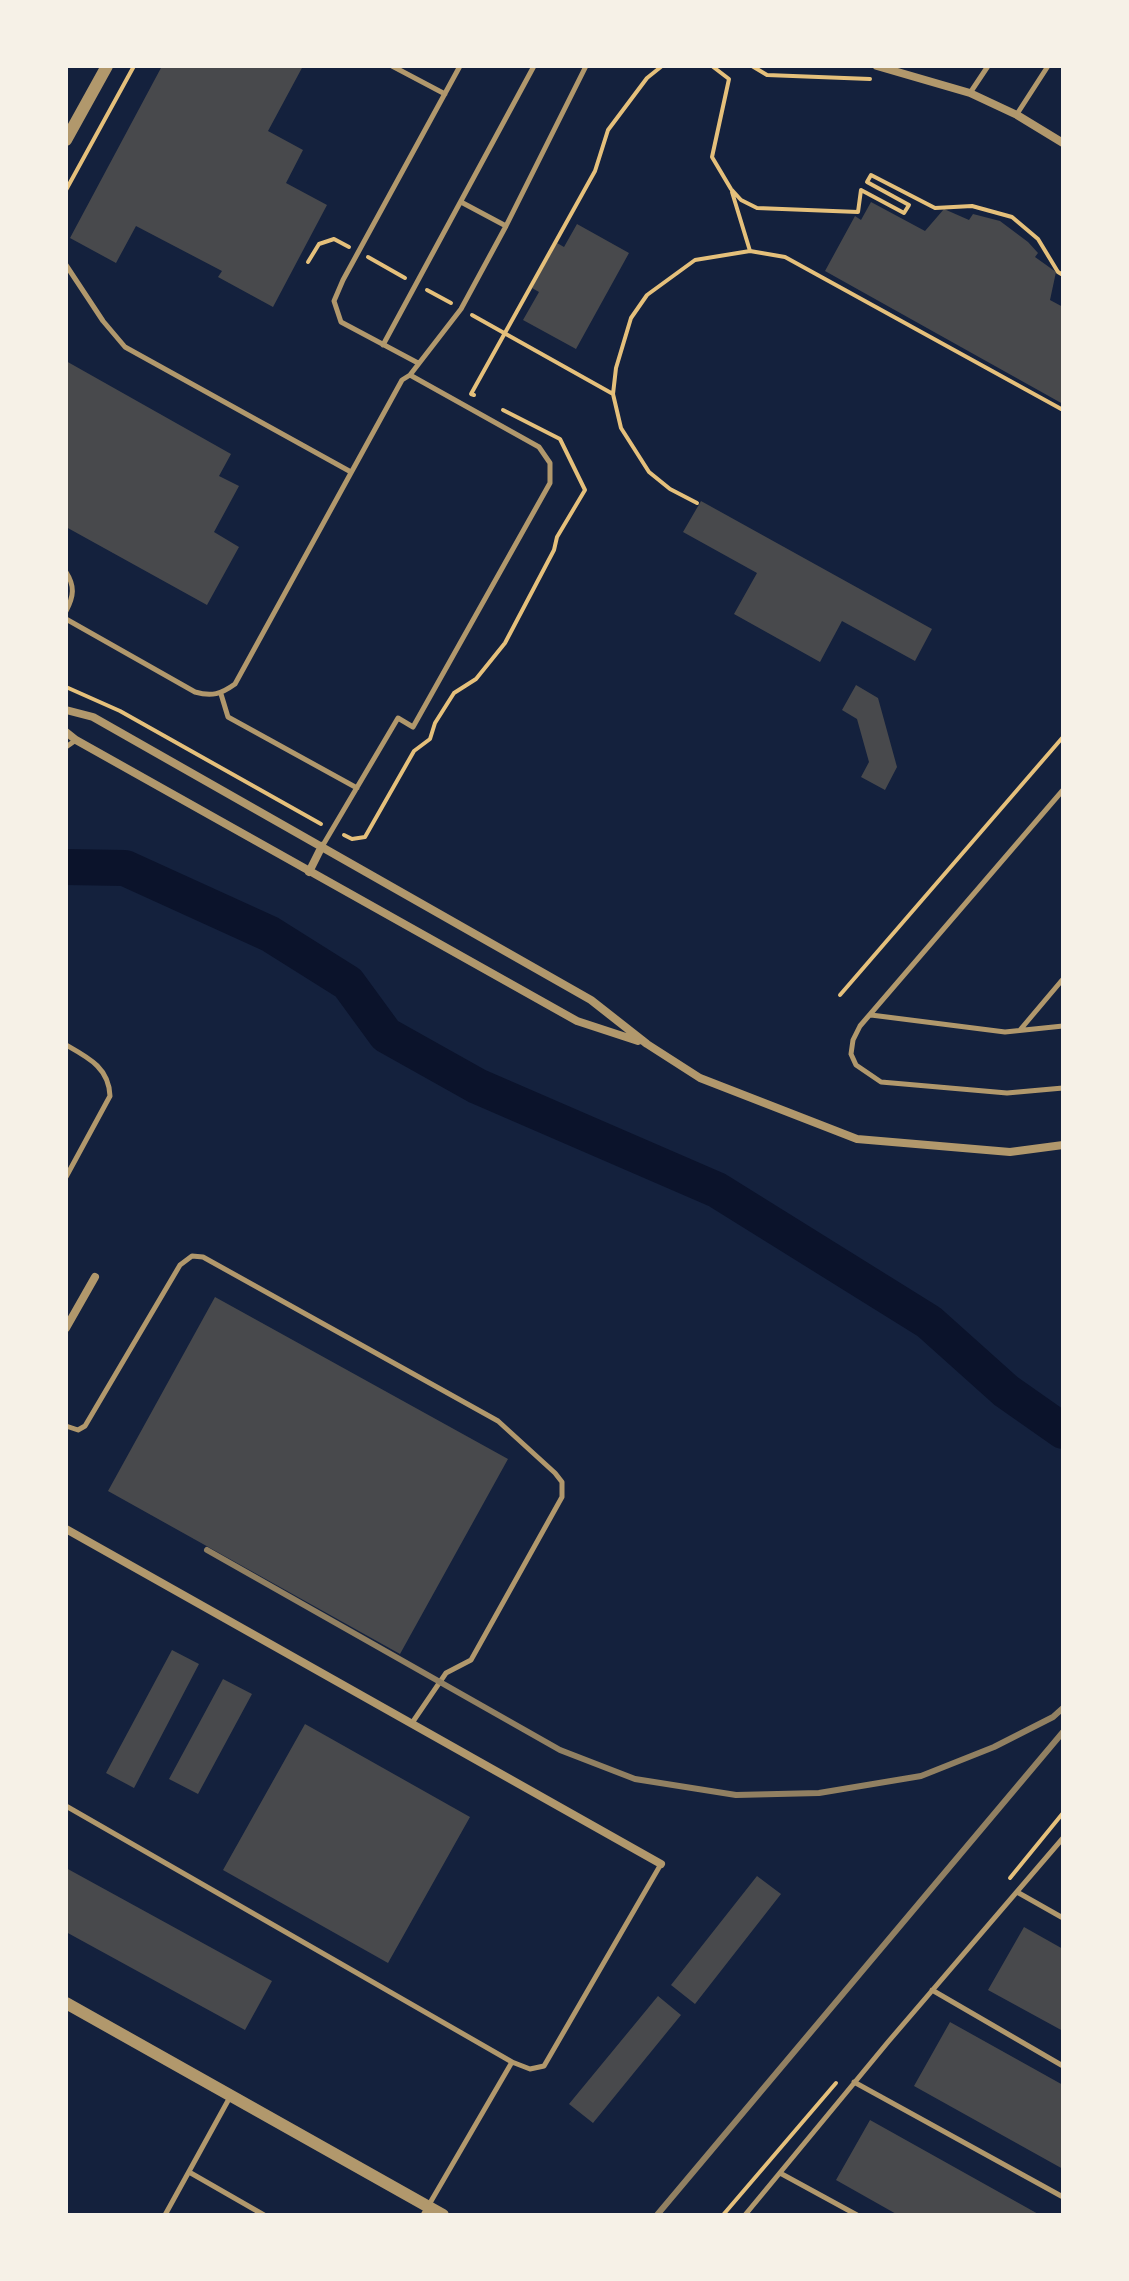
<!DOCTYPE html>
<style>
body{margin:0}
#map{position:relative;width:1129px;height:2281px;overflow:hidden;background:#14213d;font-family:"Public Sans",sans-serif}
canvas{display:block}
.frame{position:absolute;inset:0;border:68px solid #f6f1e7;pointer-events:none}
</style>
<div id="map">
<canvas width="1129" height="2281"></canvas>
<div class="frame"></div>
</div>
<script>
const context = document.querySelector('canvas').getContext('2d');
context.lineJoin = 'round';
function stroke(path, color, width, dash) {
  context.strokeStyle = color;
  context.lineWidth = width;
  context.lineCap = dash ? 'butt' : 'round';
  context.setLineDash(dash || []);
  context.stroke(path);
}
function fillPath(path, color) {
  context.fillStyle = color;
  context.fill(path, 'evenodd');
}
const river = new Path2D(`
 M66 867 125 868 270 934 348 983 386 1035 477 1086 717 1190 929 1322 1006 1391 1063 1431`);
const building = new Path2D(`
 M162 66H303L268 131 303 150 286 183 327 205 273 307 218 277 222 271 136 226 116 263 70 238Z
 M871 202 925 231 944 209 969 220 973 214 1000 221 1028 242 1038 253 1035 257 1056 272 1050 300 1063 307V404L825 271 855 216 861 220Z
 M577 224 629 253 576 349 523 320 539 292 532 288 557 243 564 247Z
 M66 361 231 454 219 476 239 486 214 532 239 547 207 605 66 527Z
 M701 501 932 629 915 661 842 621 820 662 734 614 757 573 683 532Z
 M856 685 878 698 897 767 885 790 861 777 869 762 857 719 842 710Z
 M215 1297 508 1459 400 1654 108 1491Z
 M172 1650 199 1664 134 1788 106 1773Z
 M223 1679 252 1694 198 1794 169 1779Z
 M305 1724 470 1817 388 1963 223 1870Z
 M66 1868 272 1981 245 2030 66 1932Z
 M757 1876 781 1894 695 2004 671 1985Z
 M1024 1927 1063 1949V2031L988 1990Z
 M658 1996 681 2015 593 2123 569 2104Z
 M950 2022 1063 2085V2169L914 2086Z
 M870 2120 1040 2215H898L836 2180Z`);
const path = new Path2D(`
 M712 66 729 79 712 157 731 189 741 200 757 208 858 212 861 190 904 213 909 205 867 182 871 175 935 208 972 206 1012 217 1038 239 1058 272 1063 275
 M752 66 767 75 870 79
 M66 190 134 66
 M732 192 750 251
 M368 257 405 278
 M308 262 319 244 334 239 349 247
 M427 290 451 303
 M472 315 613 394
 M474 395 471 394 595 171 608 130 647 78 662 66
 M697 503 670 489 649 472 621 428 613 394 616 368 631 318 647 295 695 260 750 251 785 257 1063 410
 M66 687 120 711 321 824
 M344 835 352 839 365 837 414 751 430 739 435 723 454 693 476 679 505 643 554 550 557 537 585 490 560 439 503 410
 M840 995 1063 737
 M1010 1878 1063 1813
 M723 2215 836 2083`);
const service = new Path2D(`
 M392 66 445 94
 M970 93 988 66
 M1017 114 1048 66
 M461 202 506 226
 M66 265 103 321 125 347 351 472
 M383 345 534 66
 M418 363 341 322 334 301 343 280 460 66
 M66 572C75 586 74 596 66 611
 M66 619 195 692C212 697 221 694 235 684L402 380 410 375 461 309 506 226 586 66
 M221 694 228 717 357 788
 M66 747 76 740
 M1063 790 860 1026 853 1040 851 1054 856 1065 881 1082 1007 1093 1063 1088
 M323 845 398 718 413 727 550 483V463L539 447 410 375
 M871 1015 1005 1032 1063 1026
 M1020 1030 1063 979
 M66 1045C89 1058 109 1068 110 1096L66 1177
 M66 1426 78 1430 85 1426 180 1265 192 1256 203 1257 498 1421 555 1473 562 1482V1497L471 1660 446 1673 412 1723
 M66 1806 512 2062
 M1017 1892 1063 1918
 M932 1990 1063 2066
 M854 2082 1063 2197
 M189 2172 264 2215
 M780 2173 857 2215
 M165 2215 230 2097
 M423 2215 512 2062 530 2069 544 2066 661 1864
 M745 2215 888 2042 1063 1838`);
const minor = new Path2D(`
 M877 66 970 93 1017 115 1063 143
 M66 710 93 717 591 1000 647 1044 700 1078 857 1139 1010 1152 1063 1145
 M66 732 76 740 577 1021 638 1041
 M309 872 322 846
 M66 1328 95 1277
 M66 1529 661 1864`);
const tertiary = new Path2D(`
 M66 140 107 66
 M66 2003 443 2215`);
const rail = new Path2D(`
 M207 1550 560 1750 635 1779 736 1795 819 1793 921 1776 994 1747 1053 1717 1063 1708
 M657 2215 1063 1732`);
stroke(river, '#0b132b', 36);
fillPath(building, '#48494c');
stroke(path, '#e5c07b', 4);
stroke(service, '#b1986c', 5);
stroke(minor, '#b1986c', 8);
stroke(tertiary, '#b1986c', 12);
stroke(rail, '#918062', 6);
</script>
